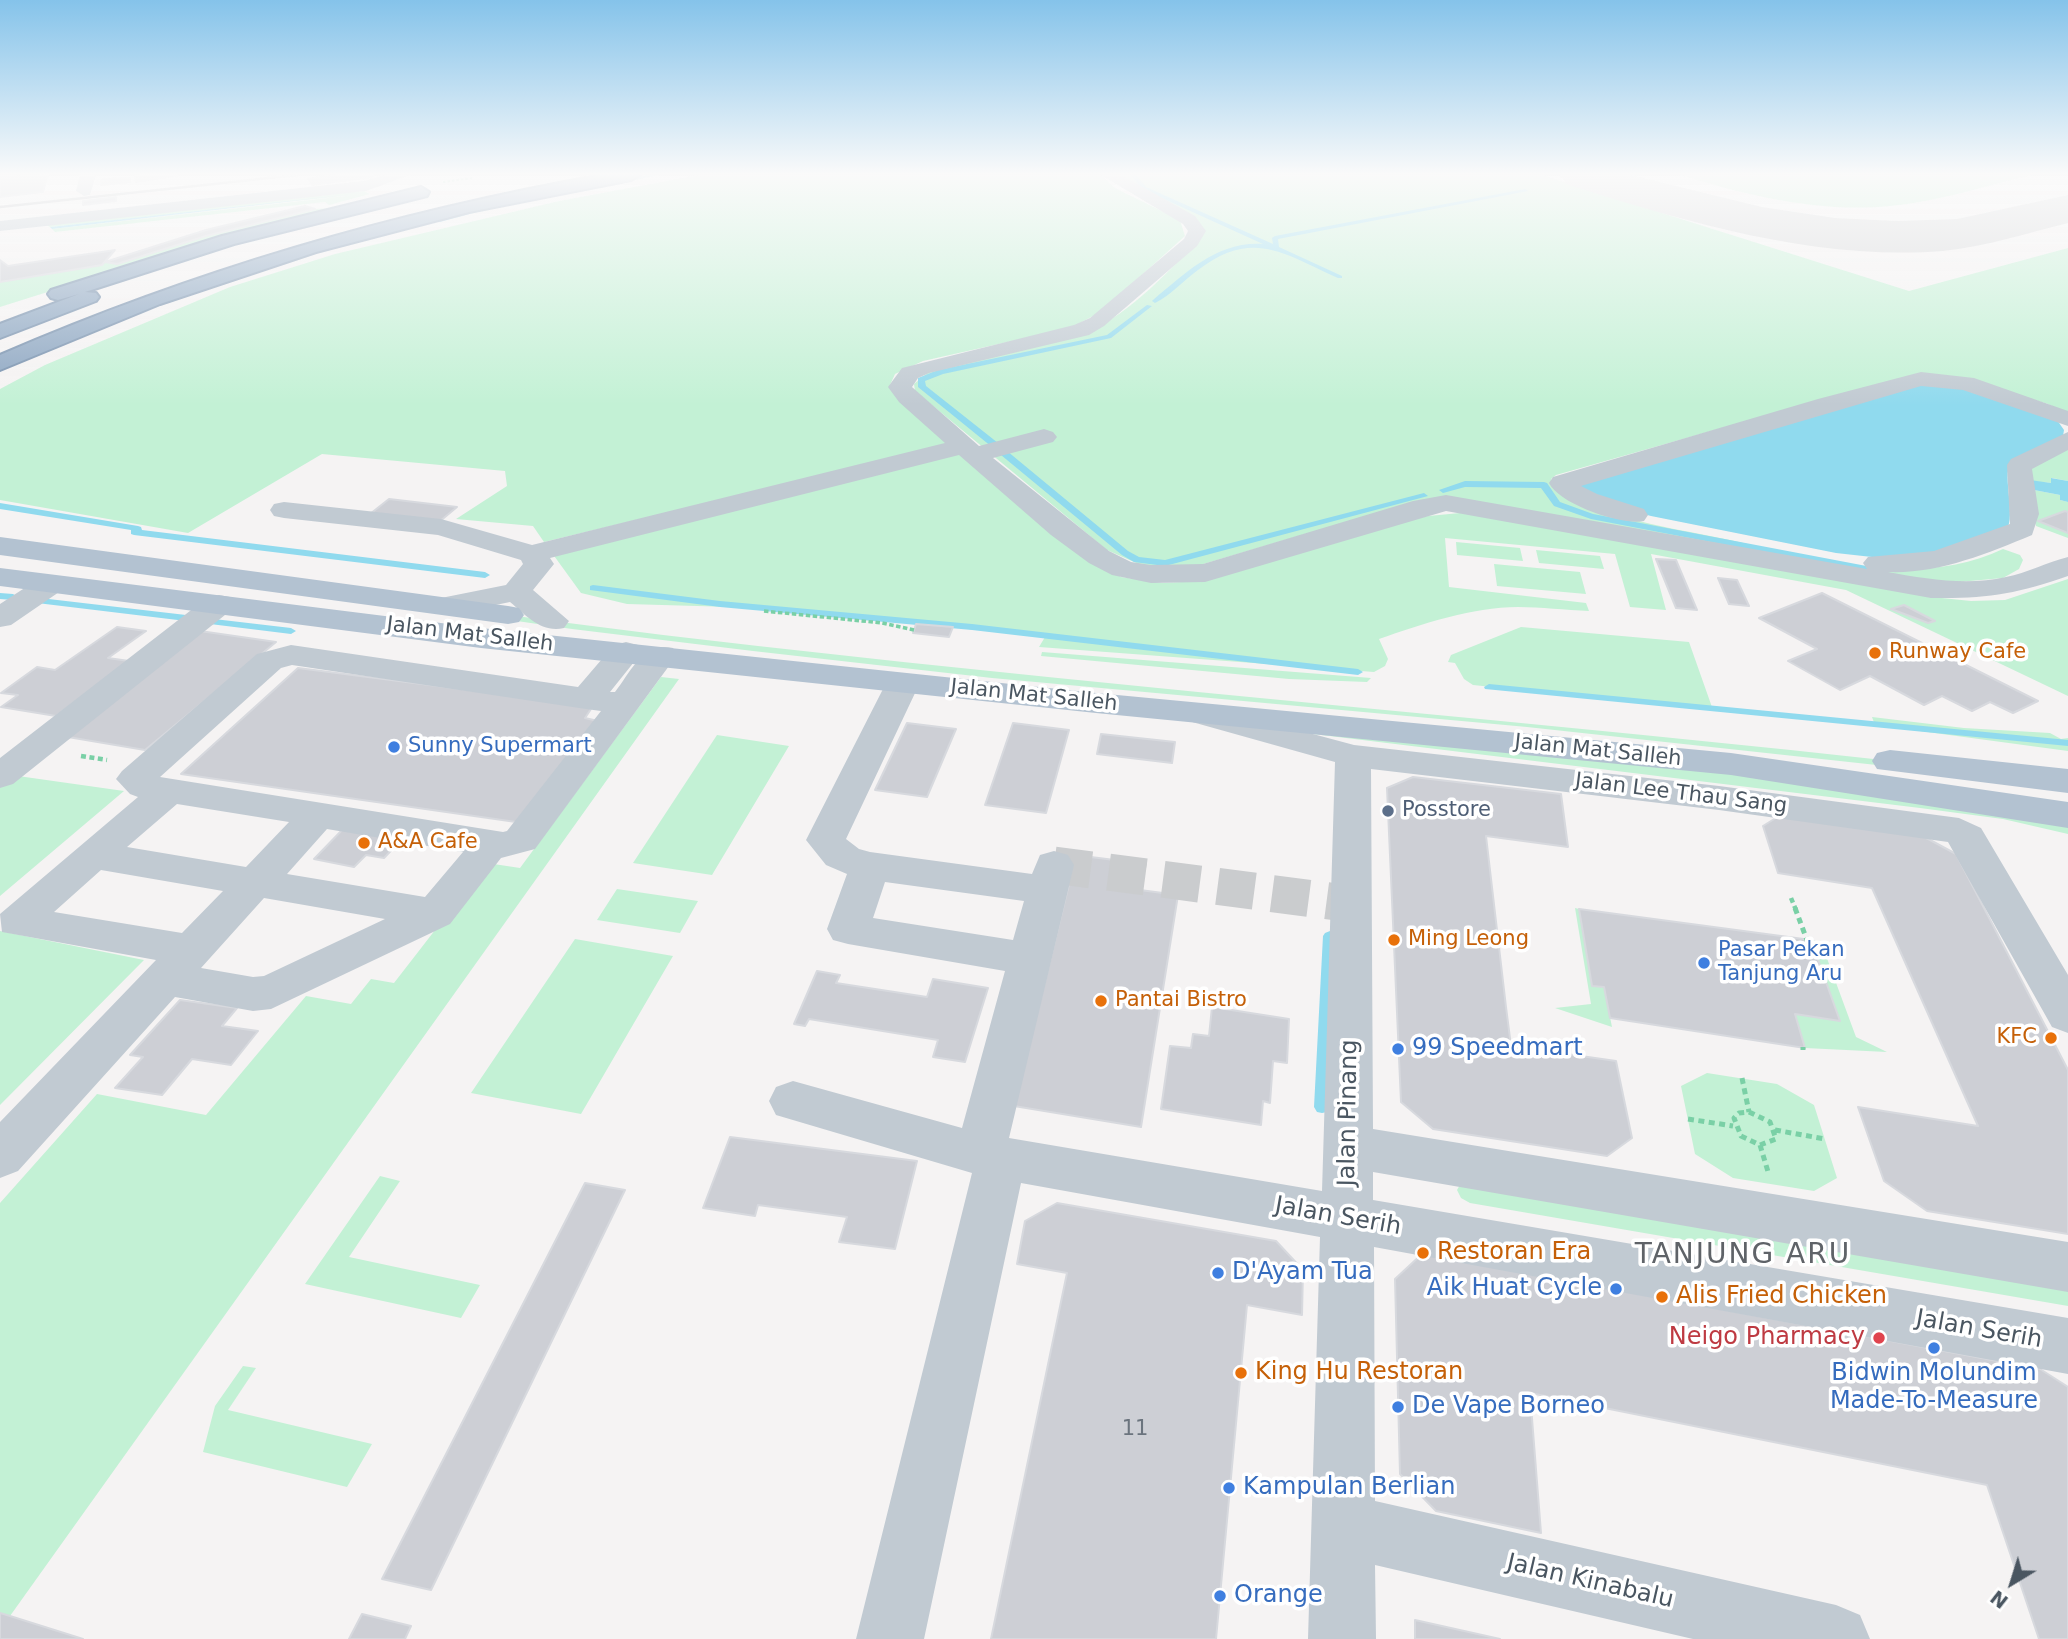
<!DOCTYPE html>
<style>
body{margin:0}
#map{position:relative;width:2068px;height:1639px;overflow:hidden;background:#f5f3f3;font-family:"DejaVu Sans",sans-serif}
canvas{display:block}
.north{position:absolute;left:1977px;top:1548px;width:70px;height:70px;-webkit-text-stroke:5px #fff;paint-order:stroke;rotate:218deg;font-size:19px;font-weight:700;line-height:28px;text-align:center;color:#4a5661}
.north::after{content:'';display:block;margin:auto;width:24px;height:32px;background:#4a5661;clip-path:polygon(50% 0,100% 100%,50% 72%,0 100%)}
</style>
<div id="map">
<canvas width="2068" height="1639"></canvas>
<div class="north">N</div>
</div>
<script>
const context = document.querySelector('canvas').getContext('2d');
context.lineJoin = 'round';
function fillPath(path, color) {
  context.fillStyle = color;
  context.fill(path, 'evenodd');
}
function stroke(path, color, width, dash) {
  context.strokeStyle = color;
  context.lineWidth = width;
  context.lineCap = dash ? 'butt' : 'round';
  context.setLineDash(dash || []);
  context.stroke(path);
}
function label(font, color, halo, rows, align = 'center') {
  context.font = font + ' "DejaVu Sans",sans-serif';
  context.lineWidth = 7;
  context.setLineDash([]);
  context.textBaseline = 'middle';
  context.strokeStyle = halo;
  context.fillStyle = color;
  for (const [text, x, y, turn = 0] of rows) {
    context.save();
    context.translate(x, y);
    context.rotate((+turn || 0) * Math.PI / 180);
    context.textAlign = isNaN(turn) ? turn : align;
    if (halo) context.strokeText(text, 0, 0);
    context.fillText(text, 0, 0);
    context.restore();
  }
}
const green = new Path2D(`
 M699 175H1101L1115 188 1180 220 1185 236 1101 312 1070 328 923 361 895 374 890 385 953 444 544 542 533 526 456 519 507 486 505 471 322 454 188 533 0 500V389L45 365 230 287 335 254 559 201Z
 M1117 175H1542L1909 291 2068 248V414L2048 404 1968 380 1817 401 1556 475 1551 479 1552 484C1576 495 1600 509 1625 517 1658 527 1692 532 1725 539 1813 558 1917 590 2003 549L2020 555 2023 560 2019 569 2003 578 1948 583 1741 550 1470 500 1407 504 1200 565 1143 566 1107 550 915 391 914 384 931 370 1087 333C1133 311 1169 271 1204 234V230Z
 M1681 175H2031C1985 186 1937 202 1890 206 1821 213 1747 196 1681 175Z
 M364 191 370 194 329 205 325 202 55 232 52 229 354 195 50 227 45 224Z
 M334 208 203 243 0 307V282L105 262 117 264 206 236 315 209Z
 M2068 447V481L2052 478 2051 483 2030 481 2034 490 2060 495V500L2068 502V518L2052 524 2068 532V538L2036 526 2025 479C2035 460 2049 455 2068 447Z
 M959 452 1121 577 1162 583 1201 581 1418 517 1460 513 1502 516 1932 597 1971 601 2005 600 2068 579V696L1846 590 1651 554 1666 610 1630 607 1615 554 1445 538 1449 587 1586 603 1589 611C1565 610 1541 607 1518 607 1472 607 1422 624 1379 639L1388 659 1385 666 1374 672 1039 647 1045 637 767 608 627 604 581 593 552 553Z
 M1456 542 1520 548 1523 561 1457 555Z
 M0 546C253 577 505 618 758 646 1151 691 1545 722 1938 766L1941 772 1527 727 992 678 753 651 572 629Z
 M1536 550 1600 556 1604 569 1539 563Z
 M1494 564 1580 572 1586 594 1497 586Z
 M1521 627 1689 642 1713 710 1473 685 1464 679 1455 663 1448 662 1451 655Z
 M1042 652 1371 678 1367 682 1289 679 1041 656Z
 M661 677 679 679 10 1616 0 1613V1203L97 1094 206 1115 306 996 351 1004 371 979 394 983 487 863 520 868Z
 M1872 717 1964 728 2050 733 2061 739 2068 738V751L1875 725Z
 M1305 733 1821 780 2068 822V834L2003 819 1920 808Z
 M717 735 789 746 712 875 633 863Z
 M11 775 124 791 0 896V784Z
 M617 889 698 901 680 933 597 920Z
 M1575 908 1579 909 1592 986 1604 987 1612 1027 1555 1008 1591 1004Z
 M0 931 144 960 0 1105Z
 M575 939 673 956 581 1114 471 1093Z
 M1811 940 1821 942 1856 1037 1887 1052 1805 1048 1795 1014 1840 1021Z
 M1707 1073 1777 1084 1814 1105 1837 1178 1814 1191 1733 1178 1695 1154 1681 1086Z
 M380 1176 400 1181 349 1257 480 1285 461 1318 305 1284Z
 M1461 1183 2068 1283V1306L1470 1203 1461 1198 1457 1190Z
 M243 1366 256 1368 228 1410 372 1444 347 1487 203 1452 215 1406Z`);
const water = new Path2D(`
 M353 194 52 229 50 227Z
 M1925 382 1958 385 2057 420 2064 430 2063 436C2048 444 2025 451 2012 462 2001 471 2015 509 2008 527L1954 550 1881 558 1836 553 1651 516 1617 507 1575 485Z
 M2051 478 2068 481V502L2060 500V495L2034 490 2030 480 2051 483Z`);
const stream = new Path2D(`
 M646 175H658L618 184 615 182Z
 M1131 175H1136L1146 187 1273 244 1272 238 1275 236 1525 189 1528 191 1278 239 1279 247 1342 276V278H1338C1284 254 1253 228 1198 270 1184 280 1171 295 1155 303L1152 301 1153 300C1186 273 1217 241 1263 244L1142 189Z
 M490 205 492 208 440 222 437 220Z
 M1147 305 1152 306 1111 338 943 374 925 381 926 386 998 443V447H992L918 387V378L938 370 1107 335Z
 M1001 451H1007L1128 551 1139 557 1165 560 1424 493 1428 496 1165 566 1134 562 1122 555 1001 455Z
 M1465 481 1544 482 1547 483 1560 502 1593 514 1877 568 1882 571 1877 574 1591 519 1554 506 1541 488 1465 487 1443 493 1439 490Z
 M0 503 138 526 141 527 142 530 485 572 490 575 485 578 134 535 131 534V530L0 509Z
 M593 585 720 601 972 624 1358 669 1363 672 1358 675 972 630 720 607 590 590V586Z
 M0 593 13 594 18 597 13 600 0 599Z
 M40 598 186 615 191 618 186 621 37 603 35 601Z
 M214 619 291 628 296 631 291 634 210 624 209 622Z
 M1489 684 2068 740V746L1485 689 1484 687Z
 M1330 931 1335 933 1337 936 1330 1107 1327 1112 1322 1113 1317 1112 1314 1107 1323 936 1325 933Z`);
const taxiway = new Path2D(`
 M1560 175H1631L1762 207 1835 218 1897 221 1957 219 2068 195V223C2027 233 1985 247 1943 251 1816 261 1686 222 1566 184Z`);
const building = new Path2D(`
 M48 175 43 192 0 197V177Z
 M178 175 136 182 135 176 141 175Z
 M339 175H372L373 177 312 185 308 179Z
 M119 178H130V182L101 185 102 180Z
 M116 197V201L83 205V201Z
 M305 206 315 209 206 236 117 264 105 262 206 230Z
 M115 250 102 265 0 282V260L8 266Z
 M389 499 457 507 439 522 370 514Z
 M2065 511 2068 512V533L2038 521Z
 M1656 559 1676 560 1697 610 1676 608Z
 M1718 578 1737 580 1749 606 1729 604Z
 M1822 593 2038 701 2013 713 1990 702 1972 711 1942 696 1924 705 1870 676 1840 690 1788 661 1817 649 1759 618Z
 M1904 605 1935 621 1928 623 1891 609Z
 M916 624 953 627 949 637 913 633Z
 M117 627 146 631 108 658 129 661 56 716 1 707 18 695 1 693 37 667 55 670Z
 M200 631 276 642 145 750 62 736Z
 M298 668 593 706 585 718 598 721 523 823 181 774Z
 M907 723 956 729 927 797 875 790Z
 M1013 723 1069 730 1046 813 985 805Z
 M1101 734 1175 742 1172 763 1097 754Z
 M1413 777 1561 794 1568 847 1486 836 1506 1007 1511 1046 1616 1061 1632 1138 1607 1156 1433 1129 1401 1102 1387 788Z
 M1779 816 1919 834 1956 854 2068 1070V1234L1927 1211 1884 1181 1858 1107 1978 1126 1872 888 1778 873 1763 826Z
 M345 827 403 838 384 858 366 855 354 867 314 859Z
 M1083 856 1146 864 1140 890 1178 895 1141 1127 1014 1106 1070 880 1077 881Z
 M1579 909 1811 940 1840 1021 1795 1014 1805 1048 1610 1018 1604 987 1592 986Z
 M817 971 840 975 836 983 927 997 933 979 988 988 965 1062 933 1057 938 1040 809 1019 805 1026 794 1024Z
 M180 1000 237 1008 222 1026 258 1031 231 1065 192 1059 162 1095 115 1088 143 1057 130 1055Z
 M1212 1007 1289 1019 1287 1063 1273 1061 1270 1103 1263 1101 1261 1125 1161 1109 1170 1046 1191 1048 1193 1034 1209 1036Z
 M730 1137 917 1161 895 1249 839 1242 847 1217 758 1205 755 1216 703 1208Z
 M585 1183 625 1190 431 1590 382 1579Z
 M1057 1203 1276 1241 1303 1270 1302 1315 1247 1305 1216 1639H991L1067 1273 1017 1264 1025 1221Z
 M1423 1253 2040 1369 2068 1387V1639H2039L1987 1485 1530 1393 1541 1533 1436 1511 1400 1474 1395 1279Z
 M0 1613 10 1616 83 1639H0Z
 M362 1614 411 1626 405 1639H349Z
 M1415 1620 1500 1639H1415Z`);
const minorTunnel = new Path2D(`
 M1054 865 1352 904`);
const pathFar3 = new Path2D(`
 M443 182 472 178`);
const pathFar2 = new Path2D(`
 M764 611 882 623 914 630`);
const pathFar1 = new Path2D(`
 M81 756 107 760
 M1791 898 1796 910`);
const path = new Path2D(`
 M1795 908 1807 940
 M1803 1047V1050
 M1742 1078 1749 1112
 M1749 1112 1770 1122 1776 1139 1760 1145 1741 1136 1734 1118 1739 1113Z
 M1688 1119 1733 1126
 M1775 1130 1825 1139
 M1760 1145 1769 1175`);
const minor = new Path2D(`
 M80 175H96L90 195 84 196 76 191Z
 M384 175H410L366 191 0 231V221L364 181Z
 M1101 175H1121L1195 216 1206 231 1197 246 1104 326 1089 335 929 373 918 378 912 387 979 446 1044 429 1053 432 1057 437 1053 442 993 458 1109 551 1131 562 1151 565 1203 564 1413 501 1446 495 1867 569 1863 563 1868 557 1934 551 2010 524 2007 465 2011 459 2068 432V450L2032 469 2039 514 2032 535C1986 554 1938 574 1888 572 1926 579 1967 586 2006 577 2027 573 2047 562 2068 557V576C2016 594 1986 599 1931 598L1446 511 1205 582 1151 583 1112 575 1089 563 1051 535 959 455 550 558 554 564 533 590 569 621 564 628C541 633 527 616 510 602L447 615 436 613 431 606 436 599 506 585 523 564 521 560 438 535 284 518 274 516 270 510 274 504 284 502 441 519 532 545 945 443 899 402 888 387 902 368 1074 325 1090 318 1184 239 1188 231 1183 224Z
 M1921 372 1974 378 2068 411V426L1963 390 1921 386 1581 486 1597 494 1644 509 1648 515 1644 521C1622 526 1559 504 1549 483L1553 477 1818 399Z
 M51 575 62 578 66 584 62 590 11 625 0 627V604L40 578Z
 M219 595 230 597 234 604 230 611 13 784 0 788V758L208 597Z
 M626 642 638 645 642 652 610 692H615C631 672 643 641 673 648L677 655 535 849 501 858 450 924 271 1009 253 1011 175 997 18 1171 0 1178V1122L156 960 2 932 0 914 138 797 130 794 116 779 122 771 257 654 291 645 578 687 614 645ZM292 665 586 709 601 711 507 831 503 832 160 777 281 668ZM177 804 289 822 246 867 127 847ZM327 829 463 852 425 897 287 874ZM101 870 223 891 182 933 54 912ZM264 898 385 919 264 976 253 977 201 968Z
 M900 673 912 676 917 683 916 691 846 839 859 849 870 852 1032 874 1040 855 1054 851 1068 855 1074 865 1009 1138 1322 1191 1335 762 1185 720 1180 713 1185 706 1197 703 1354 745 1719 786 1959 818 1981 828 2068 975V1033L2052 1027 1948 842 1719 810 1371 769 1373 1129 2068 1242V1292L1373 1172V1200L2068 1318V1374L1374 1247 1375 1501 1836 1605 1860 1615 1870 1639H1693L1375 1565 1376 1639H1308L1320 1237 1021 1183 924 1639H856L972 1173 776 1115 769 1101 776 1087 793 1081 962 1128 1005 971 848 944 833 940 827 929 847 874 826 865 806 840 882 691 888 676ZM885 882 1024 901 1013 940 873 918Z`);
const major = new Path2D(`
 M0 537 508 606 519 608 524 615 519 622 508 624 0 555Z
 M0 568 481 628 1096 693 1731 753 2068 802V828L1731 775 1096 713 481 648 0 586Z
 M1890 750 2068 769V793L1877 769 1872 761 1877 753Z`);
const highway = new Path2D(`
 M602 175H639L631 180 469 212 316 252 160 304 0 370V355C194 271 394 212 602 175Z
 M421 187 429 192 427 196 234 244 85 292 96 293 99 297 96 301 0 338V324L79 294 58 300 51 298 48 294 51 290 222 236Z`);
const rail = new Path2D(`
 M0 207 297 175`);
const markers = [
 [1875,653,7,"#e8710a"],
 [394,747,7,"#3f7fe0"],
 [1388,811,7,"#5c6f8a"],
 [364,843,7,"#e8710a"],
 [1394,940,7,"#e8710a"],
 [1704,963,7,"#3f7fe0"],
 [1101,1001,7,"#e8710a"],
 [2051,1038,7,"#e8710a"],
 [1398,1049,7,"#3f7fe0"],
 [1423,1253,7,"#e8710a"],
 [1218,1273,7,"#3f7fe0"],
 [1616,1289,7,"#3f7fe0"],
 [1662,1297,7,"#e8710a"],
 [1879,1338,7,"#e0444e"],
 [1934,1348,7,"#3f7fe0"],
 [1241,1373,7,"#e8710a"],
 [1398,1407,7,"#3f7fe0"],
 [1229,1488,7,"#3f7fe0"],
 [1220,1596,7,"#3f7fe0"]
];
const streetNames = [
 ["Jalan Mat Salleh",470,635,7],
 ["Jalan Mat Salleh",1034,696,6],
 ["Jalan Mat Salleh",1598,751,6],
 ["Jalan Lee Thau Sang",1681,794,7]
];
const foodNames = [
 ["Runway Cafe",1889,653],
 ["A&A Cafe",378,843],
 ["Ming Leong",1408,940],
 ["Pantai Bistro",1115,1001],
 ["KFC",2037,1038,"right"]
];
const shopNames = [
 ["Sunny Supermart",408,747],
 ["Pasar Pekan",1718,951],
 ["Tanjung Aru",1718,975]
];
const serviceNames = [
 ["Posstore",1402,811]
];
const nearNumbernames = [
 ["11",1135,1430]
];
const nearShopnames = [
 ["99 Speedmart",1412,1049],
 ["D'Ayam Tua",1232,1273],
 ["Aik Huat Cycle",1602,1289,"right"],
 ["Bidwin Molundim",1934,1374,"center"],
 ["Made-To-Measure",1934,1402,"center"],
 ["De Vape Borneo",1412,1407],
 ["Kampulan Berlian",1243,1488],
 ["Orange",1234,1596]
];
const nearStreetnames = [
 ["Jalan Pinang",1349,1113,-89],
 ["Jalan Serih",1338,1217,10],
 ["Jalan Serih",1979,1330,10],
 ["Jalan Kinabalu",1590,1582,13]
];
const nearFoodnames = [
 ["Restoran Era",1437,1253],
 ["Alis Fried Chicken",1676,1297],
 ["King Hu Restoran",1255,1373]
];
const nearHealthnames = [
 ["Neigo Pharmacy",1865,1338]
];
const nearQuarternames = [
 ["TANJUNG ARU",1743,1256]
];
fillPath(green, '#c3f1d5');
fillPath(water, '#90daee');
fillPath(stream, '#90daee');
fillPath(taxiway, '#d5d6d8');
fillPath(building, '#cdcfd5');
stroke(building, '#d7d9de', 2);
stroke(minorTunnel, '#caccce', 37, [37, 18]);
stroke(highway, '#7690ad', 4);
stroke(pathFar3, '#7ad0a6', 2, [2.5, 2]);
stroke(pathFar2, '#7ad0a6', 3.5, [4.5, 2.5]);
stroke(pathFar1, '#7ad0a6', 4.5, [5, 3.5]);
stroke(path, '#7ad0a6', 5, [6, 4.5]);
fillPath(minor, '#c1cad2');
fillPath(major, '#b3c2d1');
fillPath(highway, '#8ba5c1');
stroke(rail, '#b5b8bd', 2.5);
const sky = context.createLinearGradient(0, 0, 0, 405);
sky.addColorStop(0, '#85c3ea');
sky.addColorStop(0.43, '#fafafa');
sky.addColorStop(1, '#fafafa00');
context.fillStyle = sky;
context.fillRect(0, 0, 2068, 405);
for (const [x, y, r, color] of markers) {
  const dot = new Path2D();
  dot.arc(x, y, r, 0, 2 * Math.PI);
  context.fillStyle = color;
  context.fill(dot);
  stroke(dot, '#fff', 2.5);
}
label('21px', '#4a5661', '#fff', streetNames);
label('21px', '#c56008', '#fff', foodNames, 'left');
label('21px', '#366cbe', '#fff', shopNames, 'left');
label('21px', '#4e5e75', '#fff', serviceNames, 'left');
label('21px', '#6b747e', null, nearNumbernames);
label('24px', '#366cbe', '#fff', nearShopnames, 'left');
label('24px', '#4a5661', '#fff', nearStreetnames);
label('24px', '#c56008', '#fff', nearFoodnames, 'left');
label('24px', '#be3a42', '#fff', nearHealthnames, 'right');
context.letterSpacing = '2px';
label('28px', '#5f6368', '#fff', nearQuarternames);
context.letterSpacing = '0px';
</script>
